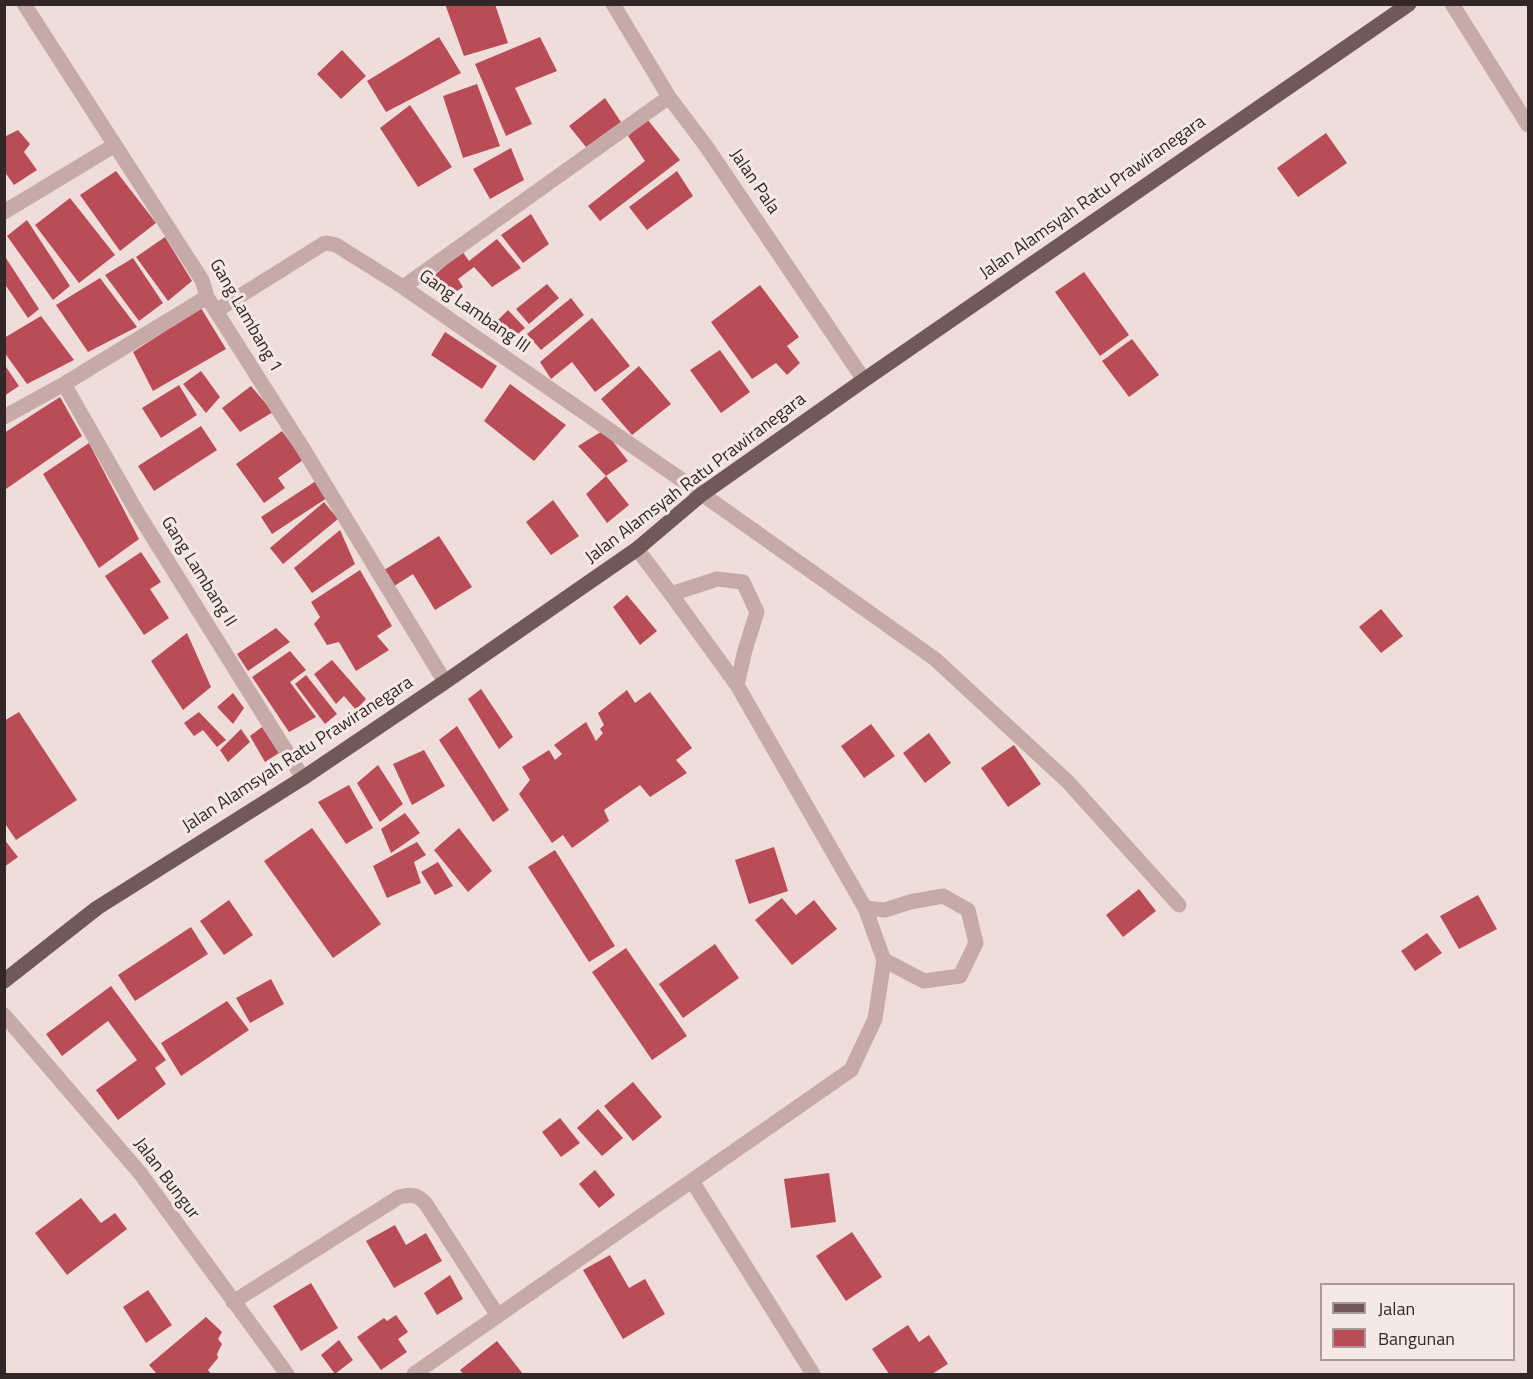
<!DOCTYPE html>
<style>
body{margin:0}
#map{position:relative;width:1533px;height:1379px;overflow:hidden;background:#eeddd9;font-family:"Titillium Web",sans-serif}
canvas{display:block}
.frame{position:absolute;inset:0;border:6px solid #322627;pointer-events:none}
.legend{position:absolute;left:1320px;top:1283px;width:195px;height:78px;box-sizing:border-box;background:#f6e8e5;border:2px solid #a89a99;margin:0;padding:8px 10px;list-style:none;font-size:18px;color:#322627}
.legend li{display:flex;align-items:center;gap:12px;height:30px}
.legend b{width:30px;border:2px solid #a89a99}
</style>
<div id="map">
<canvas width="1533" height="1379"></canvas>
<div class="frame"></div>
<ul class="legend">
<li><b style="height:8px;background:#725959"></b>Jalan</li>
<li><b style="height:16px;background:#b94c56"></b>Bangunan</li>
</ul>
</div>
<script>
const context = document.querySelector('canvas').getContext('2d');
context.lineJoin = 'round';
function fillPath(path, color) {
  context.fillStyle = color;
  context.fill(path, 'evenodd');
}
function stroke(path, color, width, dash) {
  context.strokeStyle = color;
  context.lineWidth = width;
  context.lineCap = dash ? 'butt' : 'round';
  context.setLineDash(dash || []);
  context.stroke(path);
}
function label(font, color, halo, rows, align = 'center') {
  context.font = font + ' "Titillium Web",sans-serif';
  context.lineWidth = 6;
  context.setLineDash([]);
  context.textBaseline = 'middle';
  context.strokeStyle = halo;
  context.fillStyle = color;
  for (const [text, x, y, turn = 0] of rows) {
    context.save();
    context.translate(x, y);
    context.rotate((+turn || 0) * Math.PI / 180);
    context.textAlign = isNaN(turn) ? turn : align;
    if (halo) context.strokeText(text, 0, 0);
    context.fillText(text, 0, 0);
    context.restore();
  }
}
const building = new Path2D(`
 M445 4H495L508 43 464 56Z
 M439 37 461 73 386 112 367 81Z
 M540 37 557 71 515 88 532 124 506 136 475 64Z
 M342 50 366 76 341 99 317 74Z
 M477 84 500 146 463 158 443 96Z
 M605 98 621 122 586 147 569 126Z
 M410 105 452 167 418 187 380 128Z
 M647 119 680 160 600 221 588 206 645 161 628 136Z
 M18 130 30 144 24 152 37 170 14 185 4 171V137Z
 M1326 133 1347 163 1298 197 1277 168Z
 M511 148 524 180 490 199 473 169Z
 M116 171 156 223 120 251 80 195Z
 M677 171 693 196 647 230 629 207Z
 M70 198 115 255 79 283 35 225Z
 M531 214 549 244 523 263 501 235Z
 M27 220 70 286 53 300 7 236Z
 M165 237 192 281 168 301 136 257Z
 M497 239 521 268 492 287 474 267 458 279 463 287 445 299 429 280 462 251 469 261Z
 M4 255 39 309 28 318 4 283Z
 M133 258 163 303 139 321 105 275Z
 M1084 272 1129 335 1100 356 1055 292Z
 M100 278 137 327 88 352 56 305Z
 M547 284 559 298 529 324 516 309Z
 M760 285 799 337 787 346 800 363 787 375 776 363 752 379 711 322Z
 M571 298 584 315 541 350 527 334Z
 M201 308 226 349 153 391 133 352Z
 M508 310 525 328 507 343 493 325Z
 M41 316 74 360 27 384 4 352V338Z
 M592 318 630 366 595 392 572 362 551 379 540 362Z
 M445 332 497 366 482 389 431 355Z
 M1132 339 1159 375 1129 397 1102 361Z
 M720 350 750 392 721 413 690 370Z
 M4 364 19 386 4 396Z
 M639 366 671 404 632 435 601 399Z
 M201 371 220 397 206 413 183 384Z
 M510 384 566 425 534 461 484 421Z
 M179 385 197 415 161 438 142 408Z
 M251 386 273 412 240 432 222 408Z
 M60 397 82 436 6 489 4 488V433Z
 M201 426 217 450 154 491 138 466Z
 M604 430 628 461 606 476 578 446Z
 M282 431 303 460 278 478 285 488 264 503 236 464Z
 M89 443 139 539 99 568 43 474Z
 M606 476 629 505 607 523 586 494Z
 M316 481 327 498 272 534 261 517Z
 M553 500 579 536 551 555 526 522Z
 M324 502 338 519 283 564 270 548Z
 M340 530 355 564 312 593 294 568Z
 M439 536 472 587 435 610 413 574 391 588 381 572Z
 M141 552 161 582 150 589 169 618 144 635 105 576Z
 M360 570 392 626 377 636 389 650 356 671 339 642 327 645 314 624 320 617 311 602Z
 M627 595 657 631 640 645 613 607Z
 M1381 609 1403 636 1381 653 1359 627Z
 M276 628 290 642 248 671 237 654Z
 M187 633 211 687 183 710 151 661Z
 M290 651 306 670 290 682 316 717 289 732 252 677Z
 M332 660 366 699 356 710 344 696 336 704 314 674Z
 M306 675 337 714 325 724 295 684Z
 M481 689 513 737 499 749 468 699Z
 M627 690 635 703 650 692 692 748 676 760 687 773 650 797 640 785 604 810 609 821 572 848 563 835 552 843 519 794 530 780 522 767 549 750 555 760 562 754 554 745 586 722 596 741 603 733 600 729 604 725 598 713Z
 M233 693 244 708 233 724 217 707Z
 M19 712 77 800 16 840 4 822V721Z
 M199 712 226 740 217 747 203 730 194 736 184 723Z
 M871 724 895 756 864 778 841 746Z
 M457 726 509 810 493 822 439 740Z
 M262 727 279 753 265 762 250 736Z
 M241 729 250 742 228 762 220 750Z
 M929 733 951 763 925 783 903 753Z
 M1014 745 1041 784 1008 807 981 768Z
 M424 750 445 786 412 805 393 764Z
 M378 765 403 804 380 822 357 783Z
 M349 785 373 828 346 844 318 802Z
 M405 813 420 833 391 853 381 829Z
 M312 828 381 924 333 958 264 861Z
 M459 828 492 871 468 892 434 850Z
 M4 839 18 857 4 867Z
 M417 842 426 855 414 862 421 883 387 898 373 866Z
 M774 847 788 891 749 904 735 860Z
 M555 850 615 946 589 962 528 867Z
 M438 862 453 886 435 895 421 872Z
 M1139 889 1156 911 1123 937 1106 915Z
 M1478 895 1497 929 1459 949 1440 916Z
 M782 898 796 915 814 900 837 929 792 965 755 920Z
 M229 900 253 935 224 955 200 921Z
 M191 927 208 954 135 1001 118 975Z
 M1427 933 1442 953 1415 971 1401 951Z
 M715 944 739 978 683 1018 659 984Z
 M626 948 687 1036 652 1060 592 972Z
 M271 979 284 1004 250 1023 236 998Z
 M111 986 166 1060 155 1068 166 1084 118 1120 96 1090 137 1060 108 1021 62 1056 46 1034Z
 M227 1001 249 1030 181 1076 161 1043Z
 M633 1082 662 1117 633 1141 604 1106Z
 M598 1109 623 1138 602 1156 577 1128Z
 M560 1118 580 1143 561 1157 542 1132Z
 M595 1170 615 1195 599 1208 579 1184Z
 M829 1173 836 1222 791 1228 784 1179Z
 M81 1198 101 1223 115 1213 127 1229 67 1275 35 1233Z
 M395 1225 406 1245 426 1233 442 1261 394 1288 366 1241Z
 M852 1232 882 1277 846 1301 816 1256Z
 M610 1255 629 1288 645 1279 665 1314 623 1339 583 1270Z
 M450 1275 463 1299 437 1315 424 1293Z
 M311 1283 338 1328 301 1351 273 1306Z
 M148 1290 172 1325 146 1343 123 1307Z
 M396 1315 408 1332 398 1339 407 1352 381 1370 357 1337 384 1318 387 1321Z
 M206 1317 222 1332 218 1339 222 1344 217 1354 218 1358 208 1370 211 1374H157L149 1365Z
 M908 1325 919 1342 929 1335 948 1364 932 1374H889L872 1349Z
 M339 1340 353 1360 335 1374 321 1355Z
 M497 1341 523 1374H463L460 1370Z`);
const street = new Path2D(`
 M24 4 202 280 207 297 304 450 445 682
 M613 4 669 97 706 146 864 380
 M1452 4 1528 125
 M4 212 115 145
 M403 287 669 97
 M216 311 323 244 327 243 336 245 403 287 702 494 935 659 1068 782 1179 905
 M64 384 137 512 303 778
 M4 417 64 384 207 297
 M671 594 717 579 743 582 757 612 745 650 737 685
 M865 908 885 910 910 902 943 896 968 910 976 943 960 976 924 981 884 960
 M4 1015 140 1173 287 1374
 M692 1181 813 1374
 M233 1302 399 1197C412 1194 417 1194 426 1204L498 1316
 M414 1374 851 1070 875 1019 884 960 865 908 737 685 671 594 637 549`);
const primary = new Path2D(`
 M4 981 97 908 303 778 445 682 637 549 702 494 864 380 1409 4`);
const streetNames = [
 ["Jalan Pala",754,182,56],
 ["Jalan Alamsyah Ratu Prawiranegara",1093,198,-35],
 ["Gang Lambang III",474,312,35],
 ["Gang Lambang 1",245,316,60],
 ["Jalan Alamsyah Ratu Prawiranegara",696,479,-37],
 ["Gang Lambang II",198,572,58],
 ["Jalan Alamsyah Ratu Prawiranegara",298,755,-33],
 ["Jalan Bungur",166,1179,53]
];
fillPath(building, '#b94c56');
stroke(street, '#c5aaa7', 15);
stroke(primary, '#725959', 15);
label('18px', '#322627', '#f6e8e5', streetNames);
</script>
